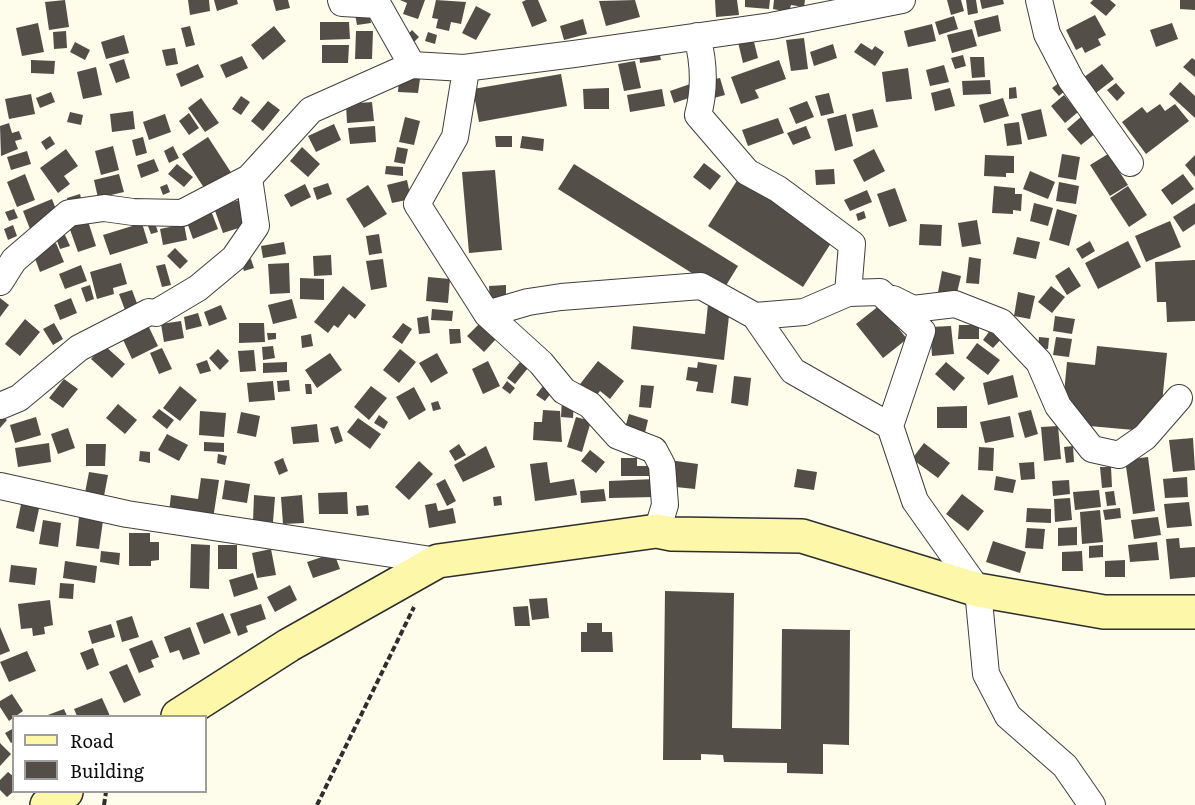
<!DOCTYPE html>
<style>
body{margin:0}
#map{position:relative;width:1195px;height:805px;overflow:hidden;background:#fefceb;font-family:Literata,serif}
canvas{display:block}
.legend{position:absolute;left:12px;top:715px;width:195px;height:78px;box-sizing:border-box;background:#fff;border:2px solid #9e9e9e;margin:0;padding:8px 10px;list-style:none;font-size:18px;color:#0c0c0c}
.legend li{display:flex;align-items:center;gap:12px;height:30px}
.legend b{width:30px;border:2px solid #9e9e9e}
</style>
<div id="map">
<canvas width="1195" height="805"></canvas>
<ul class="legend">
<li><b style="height:8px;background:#fcf7a9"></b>Road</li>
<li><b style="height:16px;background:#544e49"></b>Building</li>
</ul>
</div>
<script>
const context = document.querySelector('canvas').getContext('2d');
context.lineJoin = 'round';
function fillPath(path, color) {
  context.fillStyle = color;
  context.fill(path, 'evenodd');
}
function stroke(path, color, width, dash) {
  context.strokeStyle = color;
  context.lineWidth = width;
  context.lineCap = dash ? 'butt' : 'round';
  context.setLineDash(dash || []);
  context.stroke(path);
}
const building = new Path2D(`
 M65 0 69 27 49 30 45 2Z
 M188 0H209L210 11 190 15Z
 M214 0H237L238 4 217 11Z
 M273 0H288L290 8 276 11Z
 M400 0H425L418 19 403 14 407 3Z
 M436 0 466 2 461 24 451 22 449 31 436 28 438 19 432 18Z
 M526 0H538L547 21 532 27 522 2Z
 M635 0 640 17 606 26 599 1Z
 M715 0H737L739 15 716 17Z
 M745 0H770L769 9 745 7Z
 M774 0H805L804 7 791 5 789 12 773 9Z
 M947 0H961L964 11 951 15Z
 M966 0H976L978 13 968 15Z
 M980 0H1003L1004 4 982 9Z
 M1093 0H1110L1116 5 1106 16 1090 3Z
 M1180 0H1195V10L1180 9Z
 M476 6 491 14 476 40 462 33Z
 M369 12 371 23 357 25 355 14Z
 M998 15 1001 31 978 37 974 21Z
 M1095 15 1106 35 1098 39 1101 45 1085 53 1082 47 1076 50 1066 30Z
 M954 16 958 29 939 35 935 22Z
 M583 19 587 34 564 40 560 26Z
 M320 22H349L350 39 320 40Z
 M38 23 44 52 22 56 16 28Z
 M1172 23 1178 39 1156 47 1150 30Z
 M932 24 936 41 908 47 904 31Z
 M190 26 195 45 186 47 181 28Z
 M274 26 286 41 263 60 251 45Z
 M972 29 977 46 952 53 947 35Z
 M412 30 419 37 410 46 403 40Z
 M66 31 67 48 54 49 53 32Z
 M356 31H373L372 59H355Z
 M428 32 437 35 435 44 425 41Z
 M752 34 758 58 743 63 737 38Z
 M124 35 129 53 106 59 101 42Z
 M804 38 808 69 791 71 786 40Z
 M75 42 90 50 85 60 70 52Z
 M861 43 872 50 875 46 884 52 875 66 854 52Z
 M833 44 837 58 814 66 810 52Z
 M322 45H349L348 63H322Z
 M175 48 178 64 166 66 162 50Z
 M659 51 661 60 640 63 639 53Z
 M963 55 966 66 955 69 951 58Z
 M242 56 248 68 226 78 220 65Z
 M970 57H984L985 77 972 78Z
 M1192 58 1195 60V77L1183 67Z
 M124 59 130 78 116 83 109 64Z
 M31 60 55 61 54 74 31 73Z
 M779 60 786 79 755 90 759 98 741 104 731 77Z
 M635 61 641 88 624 91 618 64Z
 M198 64 204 77 181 87 176 74Z
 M1102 64 1114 79 1092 96 1080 80Z
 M944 65 949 82 930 86 926 70Z
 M96 67 102 95 83 99 77 72Z
 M908 68 912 99 886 102 882 72Z
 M561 74 567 106 479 122 473 89Z
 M399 77 420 79 418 93 398 92Z
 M720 78 725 95 710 99 706 81Z
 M990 80 991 94 963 95 962 81Z
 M1060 82 1067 89 1059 96 1052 88Z
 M1180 82 1195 96V118L1169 94Z
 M693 83 698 95 674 103 670 91Z
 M1116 83 1125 93 1117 101 1107 90Z
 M1016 87 1017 98 1009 99V88Z
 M609 88V109H584L583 89Z
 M950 88 955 106 935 111 931 93Z
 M662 89 665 106 630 112 627 95Z
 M51 92 55 102 40 108 36 98Z
 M829 93 834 113 821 116 815 96Z
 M31 94 35 114 9 119 5 99Z
 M1064 95 1078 112 1065 123 1051 106Z
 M241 96 250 102 241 115 232 109Z
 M201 98 219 123 205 132 188 108Z
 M1003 98 1009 116 984 123 979 105Z
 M268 101 280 110 263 131 251 121Z
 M807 101 814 117 796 124 789 108Z
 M372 102 374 121 347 123 346 104Z
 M1160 104 1165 111 1175 104 1189 121 1146 154 1122 122 1142 107 1147 113Z
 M873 109 878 127 856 132 852 114Z
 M1041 109 1047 136 1028 140 1021 114Z
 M133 111 135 129 112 132 110 114Z
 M70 112 83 115 81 125 67 122Z
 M189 113 199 128 189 135 179 121Z
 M165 114 171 132 149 140 143 122Z
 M846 114 853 146 835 151 827 119Z
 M1082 116 1096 133 1081 145 1067 129Z
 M405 117 420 121 414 145 399 142Z
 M778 118 784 133 748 146 742 130Z
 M1019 122 1022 144 1007 146 1004 124Z
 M9 123 12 133 19 131 22 139 15 141 18 149 1 156 0 126Z
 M334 124 341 140 316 152 308 136Z
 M375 126 376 142 350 144 348 128Z
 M806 126 811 138 793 145 787 133Z
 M50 136 55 144 46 150 41 142Z
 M495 136H512V147H496Z
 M522 136 544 139 543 151 520 148Z
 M143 137 147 153 136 156 132 140Z
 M208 137 234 177 208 194 182 154Z
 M113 146 119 170 101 175 95 151Z
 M173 146 179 158 169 163 164 151Z
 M302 147 320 164 308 177 290 161Z
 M397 147 408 149 405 164 394 162Z
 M66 149 78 166 64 176 70 184 58 193 40 168Z
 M874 149 885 171 864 182 853 160Z
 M27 151 31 164 11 170 7 157Z
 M1062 154 1080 157 1076 180 1058 177Z
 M1108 154 1128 185 1110 196 1090 165Z
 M985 155 1014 156V173H1006V177L984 176Z
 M1195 155V177L1185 165Z
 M154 159 159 171 141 178 137 165Z
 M704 163 721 176 710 190 693 177Z
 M177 164 193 177 184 187 168 174Z
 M574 164 738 266 722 292 558 189Z
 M386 166 403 167V176L385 174Z
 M834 169 835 184 816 185 815 170Z
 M495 170 502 250 469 253 462 172Z
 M1030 171 1055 182 1048 199 1023 189Z
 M25 174 35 200 17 207 7 182Z
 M119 174 124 192 98 198 94 180Z
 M1183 174 1194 189 1172 205 1161 190Z
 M738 179 833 240 803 287 708 226Z
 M407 180 411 199 392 203 387 185Z
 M1059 182 1079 186 1076 204 1056 201Z
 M328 183 332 194 317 200 313 188Z
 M167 184 170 192 163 195 160 187Z
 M305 184 311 197 291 207 284 195Z
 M368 185 387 214 364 228 346 199Z
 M994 186 1015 188V194H1022L1021 211 1013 210V214L992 213Z
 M1128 186 1147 215 1129 227 1110 198Z
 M895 188 907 221 889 227 877 194Z
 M867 190 872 202 850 211 844 200Z
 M80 194 82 203 69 207 67 198Z
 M52 199 59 217 30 229 23 211Z
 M239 200 248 225 223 233 214 208Z
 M1034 203 1053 208 1048 226 1030 221Z
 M1195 203V224L1183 232 1173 217Z
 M210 208 218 229 193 239 185 217Z
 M14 209 18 218 9 221 5 212Z
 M1057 209 1077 215 1069 246 1049 240Z
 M864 211 866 218 858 221 856 214Z
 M87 218 96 246 78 252 68 224Z
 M977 220 981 244 962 247 958 223Z
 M1170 221 1181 247 1146 262 1135 236Z
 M142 223 148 243 110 255 103 235Z
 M155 223 158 232 151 234 148 226Z
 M184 224 187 240 163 245 160 229Z
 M920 224 942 225 941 246 919 245Z
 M13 225 17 236 8 240 4 229Z
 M379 234 382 253 369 255 366 236Z
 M65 235 70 246 60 249 56 238Z
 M1017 237 1040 242 1036 259 1013 254Z
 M1090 241 1095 251 1082 259 1076 249Z
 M1128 241 1141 267 1098 289 1085 263Z
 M284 242 286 254 263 258 261 246Z
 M56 243 64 262 40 272 33 253Z
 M175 248 188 261 180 269 167 256Z
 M331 255 332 275 314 276 313 256Z
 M969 257 981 259 979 284 966 283Z
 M251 259 254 268 244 271 241 262Z
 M383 259 387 287 371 290 366 261Z
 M1195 260V321L1167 322 1166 302H1157L1155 262Z
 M121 263 127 284 113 288 114 294 97 299 90 272Z
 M289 263 290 293 270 294 268 264Z
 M165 264 171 285 162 287 156 266Z
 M81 265 87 281 65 289 59 274Z
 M1069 267 1081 286 1067 295 1055 276Z
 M942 271 961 276 956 297 938 292Z
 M428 277 450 279 448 303 426 301Z
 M300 278 324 279V300L300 299Z
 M90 285 94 299 86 302 81 288Z
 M506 285V303H490L489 286Z
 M343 286 366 305 355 319 349 314 338 328 334 325 328 333 314 322Z
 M1051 286 1065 297 1052 313 1038 302Z
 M132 290 138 306 125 310 119 294Z
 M1018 292 1035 296 1030 319 1014 316Z
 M0 298 9 305 0 317Z
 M71 298 77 313 60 320 54 305Z
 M292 299 297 318 273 324 268 305Z
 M708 304 730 307 724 360 631 349 633 326 705 334Z
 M221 305 227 319 209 326 204 312Z
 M880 305 907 339 883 358 856 324Z
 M432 309 453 311 452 321 431 320Z
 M198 313 202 326 186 330 184 317Z
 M428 316 430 333 419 334 417 318Z
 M1055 316 1075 319 1072 334 1053 331Z
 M25 319 40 332 20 356 5 344Z
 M145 319 158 346 132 359 119 331Z
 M181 321 184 338 164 342 161 324Z
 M481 322 497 338 484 352 467 336Z
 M54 323 63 339 53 345 43 329Z
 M239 323H264L265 342 239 343Z
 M403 323 412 329 402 344 392 337Z
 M959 325H979V339H958Z
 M951 326 954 354 932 356 930 327Z
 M449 329H460L461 343 450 344Z
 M991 329 1002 338 993 348 983 340Z
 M267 333H276V339L268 340Z
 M311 334 313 346 302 348 301 336Z
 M1039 337 1049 338 1048 349 1038 348Z
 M1056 337 1072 339 1069 357 1053 355Z
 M977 343 1000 360 988 375 966 358Z
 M104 345 125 364 112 378 91 359Z
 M273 346 275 358 263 360 262 347Z
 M1097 346 1167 353 1162 403 1134 430 1089 426 1064 393 1067 362 1095 365Z
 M162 348 172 369 159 374 150 353Z
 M218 349 229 361 220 370 209 358Z
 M400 349 416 362 399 383 383 370Z
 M254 350 256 371 240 372 238 351Z
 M330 353 342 370 317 388 305 370Z
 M437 353 448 373 431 383 419 363Z
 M207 360 211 371 200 374 196 364Z
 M488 361 500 386 483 394 472 369Z
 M598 361 624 381 610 399 600 391 593 400 577 388Z
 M287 362V372L263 373V363Z
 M520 362 528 368 515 384 507 378Z
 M698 362 717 365 713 393 696 391 698 382 686 380 688 367 697 368Z
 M946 362 965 378 954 391 935 374Z
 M1013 375 1018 397 988 405 983 383Z
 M734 376 751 378 748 406 731 403Z
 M64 379 78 389 63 408 49 398Z
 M289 380 290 391 278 392 277 381Z
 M273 381 275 400 249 402 247 383Z
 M507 381 515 388 510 394 502 388Z
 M305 384H311L312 394H306Z
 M641 385 654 386 651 408 639 407Z
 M180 386 197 400 180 421 163 408Z
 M371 386 387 398 369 420 354 407Z
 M543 386 552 392 545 401 536 395Z
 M414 387 426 410 409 420 396 397Z
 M562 398 574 399 573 418 561 417Z
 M438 401 441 409 433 411 431 403Z
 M118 404 137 420 125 434 106 418Z
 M967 406V428H937V407Z
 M159 409 174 420 167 429 152 417Z
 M543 410 560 411 562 442 533 440 534 422H542Z
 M1031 410 1038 434 1025 438 1018 413Z
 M200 411 226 413 224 437 199 435Z
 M241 412 260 416 256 437 237 433Z
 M0 414 7 420 0 428Z
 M629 414 648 420 644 437 624 431Z
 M379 415 388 422 384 429 374 423Z
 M1010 416 1014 437 985 443 980 422Z
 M36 417 41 435 15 443 10 425Z
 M576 417 591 421 582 452 567 447Z
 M358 418 381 434 370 449 347 432Z
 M317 424 319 442 293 444 291 427Z
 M338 426 343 441 335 444 330 428Z
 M1058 426 1061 459 1044 461 1041 427Z
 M68 428 75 448 58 454 51 434Z
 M167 434 188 445 179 461 158 450Z
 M1193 438 1195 470 1173 472 1169 440Z
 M204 442 224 443V452L204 451Z
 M49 443 51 462 18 467 15 448Z
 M924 443 950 463 938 478 912 459Z
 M86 444H106L105 466H86Z
 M459 444 466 455 455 461 449 451Z
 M486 446 495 467 463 482 454 465Z
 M1073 446 1074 462 1066 463 1064 447Z
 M979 447 994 448 993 471 978 470Z
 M590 450 605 462 596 473 581 461Z
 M140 451 150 452V463L139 461Z
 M218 454 227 456 225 465 217 463Z
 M1148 457 1155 511 1133 514 1125 460Z
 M283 458 288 471 279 475 274 462Z
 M621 458H637V466H654V476H621Z
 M669 460 698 464 695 489 666 486Z
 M419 461 433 474 409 500 395 487Z
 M547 462 550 483 574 479 577 495 535 501 530 464Z
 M1034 462 1035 479 1021 480 1019 463Z
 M1100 467H1111L1112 487 1102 488Z
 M797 469 817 472 814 490 794 487Z
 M89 472 108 475 103 501 84 498Z
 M996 476 1016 480 1013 493 994 490Z
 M1187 477 1188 497 1165 498 1163 479Z
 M201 478 219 480 213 519 169 512 171 495 198 499Z
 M445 479 456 501 447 506 436 484Z
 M655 479V497L609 498V481Z
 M225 480 250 484 247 503 222 499Z
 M1069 480 1070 494 1053 496 1052 481Z
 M604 489 606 501 581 503 580 491Z
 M1099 490 1101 507 1075 510 1073 492Z
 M1114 491 1116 505 1107 506 1105 492Z
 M347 492 348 514H319L318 493Z
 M962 494 984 511 968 531 946 514Z
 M254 495 275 497 273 522 253 521Z
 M302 495 304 523 283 524 281 497Z
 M501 496 502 505 494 506 493 497Z
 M1070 498 1072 520 1055 522 1054 499Z
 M22 500 40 504 34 532 16 528Z
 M1189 502 1192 526 1167 528 1164 504Z
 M436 503 438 511 453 508 456 523 429 528 425 505Z
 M368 505 369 515 357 516 356 506Z
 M1027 508 1051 509V523L1026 522Z
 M1120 508 1121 518 1105 520 1103 510Z
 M1100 510 1103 542 1082 544 1080 512Z
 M79 517 103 521 99 549 76 546Z
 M1158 517 1161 535 1134 539 1131 520Z
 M43 520 61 523 58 547 39 544Z
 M1077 527V545L1058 546V528Z
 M1027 528 1045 529 1043 549 1025 548Z
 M129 533H150V542H159V560L151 561V566H129Z
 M1179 538 1180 548 1195 547V577L1170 579 1166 539Z
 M993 541 1026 552 1020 573 986 562Z
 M1157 542 1159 560 1130 562 1128 545Z
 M191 544 210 545 209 589 190 588Z
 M218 545H237V569H218Z
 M1103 545V557L1089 558V546Z
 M271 549 276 575 257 578 252 553Z
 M101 551 120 553 119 565 100 562Z
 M1082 551 1083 571H1062V552Z
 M334 553 340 569 313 578 307 562Z
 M1125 560V577H1105V561Z
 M65 561 97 566 95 583 63 578Z
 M11 565 37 568 35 585 9 582Z
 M253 573 258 589 234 597 229 580Z
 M60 583 74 584 73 599 59 598Z
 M290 585 297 600 275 612 267 597Z
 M665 591 734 593 732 728 781 729 782 629 850 630 849 745 823 744V774L787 773V763L724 762 723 755 701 754V760H663Z
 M547 598 549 618 532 620 529 599Z
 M50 600 53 625 44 627 45 634 33 636 32 628 21 629 18 604Z
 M261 604 266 619 246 626 248 632 238 636 230 614Z
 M528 606 530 626H515L513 607Z
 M223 613 231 633 204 644 196 623Z
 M132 616 139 637 122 642 116 621Z
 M587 623H602V632H612L613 652H581V632H587Z
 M111 624 115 637 92 644 88 631Z
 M0 627 10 651 0 655Z
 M190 627 200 654 183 660 179 650 170 653 164 637Z
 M152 640 159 657 151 660 154 667 139 673 129 649Z
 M93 648 99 665 87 670 80 653Z
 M27 651 36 671 9 682 0 662Z
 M127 664 141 695 124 703 109 672Z
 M12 694 23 711 9 721 0 707V701Z
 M102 698 110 716H77L74 709Z
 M64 709 67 716H45Z
 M14 728V741L11 743 5 733Z
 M0 743 11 754 0 766Z
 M8 772 14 777V791L7 797 0 790V780Z`);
const path = new Path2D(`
 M104 805 106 792
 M317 805 414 607`);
const minor = new Path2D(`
 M341 0 342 3 378 5 412 65
 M1039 0 1047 34 1071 80 1130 163
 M697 36C704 62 705 89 698 115L747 172 778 189 852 244 848 293 880 292 922 331 890 426 915 501 978 590 986 674 1008 716 1065 766 1092 805
 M464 68 465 76 455 137 417 204 487 314 541 363 564 391 590 405 618 436 654 450 662 465 665 505 657 531
 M0 282 14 260 69 213 104 208 133 212 182 213 249 178
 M893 299 913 309 955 304 1001 322 1039 362 1058 406 1092 449 1119 455 1145 437 1179 398
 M487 314 528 302 561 297 701 286 755 316 793 371 890 426
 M755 316 804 312 848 293
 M0 406 19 398 79 348 149 312 156 313 198 288 234 258 256 226 249 178 311 110 412 65 464 68 574 54 771 26 902 0
 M0 486 127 514 438 561`);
const secondary = new Path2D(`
 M178 716 289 645 438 561 657 531 672 534 802 536 978 590 1104 612H1195
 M47 805 66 792`);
fillPath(building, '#544e49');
stroke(minor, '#3f3f3f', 28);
stroke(secondary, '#2e2e2e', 36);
stroke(path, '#2e2e2e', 4, [6, 3]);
stroke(minor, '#fff', 26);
stroke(secondary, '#fcf7a9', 33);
</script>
